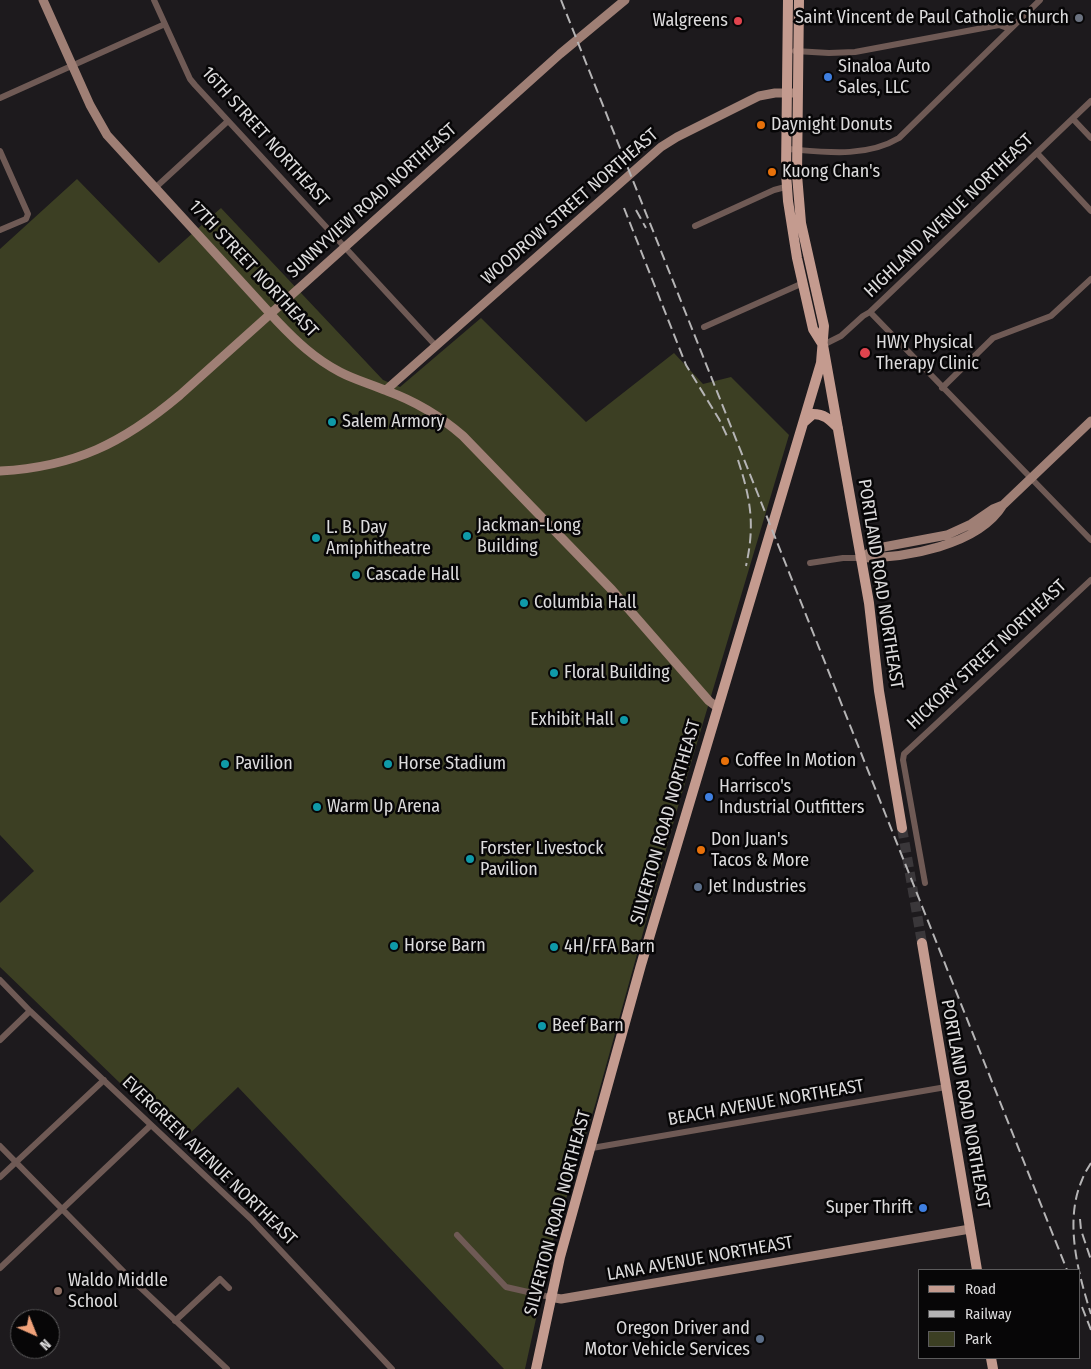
<!DOCTYPE html>
<style>
body{margin:0}
#map{position:relative;width:1091px;height:1369px;overflow:hidden;background:#1d1a1d;font-family:"Fira Sans Condensed",sans-serif}
canvas{display:block}
.legend{position:absolute;left:918px;top:1269px;width:162px;height:90px;box-sizing:border-box;background:#070607;border:1px solid #5c5b5c;margin:0;padding:6px 9px;list-style:none;font-size:15px;color:#dcdbdc}
.legend li{display:flex;align-items:center;gap:10px;height:25px}
.legend b{width:25px;border:1px solid #5c5b5c}
.north{position:absolute;left:10px;top:1309px;width:50px;height:50px;box-sizing:border-box;background:#070607;border:1px solid #5c5b5c;border-radius:50%;rotate:136deg;font-size:14px;font-weight:700;line-height:20px;text-align:center;color:#dcdbdc}
.north::after{content:'';display:block;margin:auto;width:18px;height:22px;background:#f0a27a;clip-path:polygon(50% 0,100% 100%,50% 72%,0 100%)}
</style>
<div id="map">
<canvas width="1091" height="1369"></canvas>
<ul class="legend">
<li><b style="height:6px;background:#c49b8f"></b>Road</li>
<li><b style="height:6px;background:#b5b4b5"></b>Railway</li>
<li><b style="height:14px;background:#3c3f23"></b>Park</li>
</ul>
<div class="north">N</div>
</div>
<script>
const context = document.querySelector('canvas').getContext('2d');
context.lineJoin = 'round';
function fillPath(path, color) {
  context.fillStyle = color;
  context.fill(path, 'evenodd');
}
function stroke(path, color, width, dash) {
  context.strokeStyle = color;
  context.lineWidth = width;
  context.lineCap = dash ? 'butt' : 'round';
  context.setLineDash(dash || []);
  context.stroke(path);
}
function label(font, color, halo, rows, align = 'center') {
  context.font = font + ' "Fira Sans Condensed",sans-serif';
  context.lineWidth = 5;
  context.setLineDash([]);
  context.textBaseline = 'middle';
  context.strokeStyle = halo;
  context.fillStyle = color;
  for (const [text, x, y, turn = 0] of rows) {
    context.save();
    context.translate(x, y);
    context.rotate((+turn || 0) * Math.PI / 180);
    context.textAlign = isNaN(turn) ? turn : align;
    if (halo) context.strokeText(text, 0, 0);
    context.fillText(text, 0, 0);
    context.restore();
  }
}
const green = new Path2D(`
 M77 179 159 263 221 208 383 380 400 387 481 318 586 422 674 353 703 384 731 377 789 435 677 810 596 1102 553 1241 525 1369H504L238 1087 181 1142 0 967V903L34 871 0 835V249Z`);
const primaryTunnel = new Path2D(`
 M902 828 922 943`);
const street = new Path2D(`
 M154 0 190 79 195 85 436 346
 M795 51 829 53 855 52 999 25 1010 29
 M0 98 165 24
 M1073 119 1091 138
 M787 149C824 152 866 158 899 138L1040 0
 M0 151 28 214 26 219 0 230
 M1037 153 1091 211
 M155 188 228 121
 M695 226 774 190 789 186
 M870 312 1091 540
 M704 327 803 283
 M823 345 841 336 863 316 870 312 1091 101
 M942 388 993 338 1051 316 1091 279
 M810 563 843 558H860
 M925 883 903 760 904 754 1091 580
 M0 980 30 1011 251 1219 392 1369
 M0 1040 30 1011
 M0 1146 125 1273 227 1369
 M592 1148 946 1087
 M0 1177 104 1080
 M457 1235 506 1287 550 1297
 M0 1268 151 1125
 M175 1321 220 1279 229 1288`);
const secondary = new Path2D(`
 M43 0 90 105 107 135 277 321C296 341 315 359 340 372 355 380 371 384 387 391 415 401 440 416 463 436L612 590 709 701 717 707
 M386 390 661 147 677 137 759 96 775 93H793
 M0 471C75 467 123 443 180 395L560 54 625 0
 M862 557 878 548 947 535 971 524 993 509 1003 505
 M860 558C905 558 978 546 1003 505L1091 421
 M550 1297 561 1299 970 1229`);
const primary = new Path2D(`
 M788 0 786 173 788 201 797 258 813 329 823 345 869 603 879 691 902 828
 M804 422 813 414C825 414 830 420 838 428
 M922 943 977 1270
 M991 1358 993 1369
 M536 1369 560 1257 641 965 821 363 824 326 801 223 797 175 799 0`);
const rail = new Path2D(`
 M561 0 1067 1270
 M624 208 686 365 719 419 727 436
 M636 210 646 228
 M738 460C751 500 755 525 746 566
 M1091 1163C1088 1168 1084 1174 1082 1180 1064 1221 1078 1273 1091 1314
 M1080 1219 1081 1230 1091 1260
 M1082 1307 1091 1330`);
const markers = [
 [1079,18,5,"#6b7280"],
 [738,21,5,"#e0444e"],
 [828,77,5,"#3f7fe0"],
 [761,125,5,"#e8710a"],
 [772,172,5,"#e8710a"],
 [865,353,6,"#e0444e"],
 [332,422,5,"#0f9aa8"],
 [467,536,5,"#0f9aa8"],
 [316,538,5,"#0f9aa8"],
 [356,575,5,"#0f9aa8"],
 [524,603,5,"#0f9aa8"],
 [554,673,5,"#0f9aa8"],
 [624,720,5,"#0f9aa8"],
 [725,761,5,"#e8710a"],
 [225,764,5,"#0f9aa8"],
 [388,764,5,"#0f9aa8"],
 [709,797,5,"#3f7fe0"],
 [317,807,5,"#0f9aa8"],
 [701,850,5,"#e8710a"],
 [470,859,5,"#0f9aa8"],
 [698,887,5,"#5c6f8a"],
 [394,946,5,"#0f9aa8"],
 [554,947,5,"#0f9aa8"],
 [542,1026,5,"#0f9aa8"],
 [923,1208,5,"#3f7fe0"],
 [58,1291,5,"#8d6e63"],
 [760,1339,5,"#5c6f8a"]
];
const poiNames = [
 ["Saint Vincent de Paul Catholic Church",1069,18,"right"],
 ["Walgreens",728,21,"right"],
 ["Sinaloa Auto",838,67],
 ["Sales, LLC",838,88],
 ["Daynight Donuts",771,125],
 ["Kuong Chan's",782,172],
 ["HWY Physical",876,343],
 ["Therapy Clinic",876,364],
 ["Salem Armory",342,422],
 ["Jackman-Long",477,526],
 ["Building",477,547],
 ["L. B. Day",326,528],
 ["Amiphitheatre",326,549],
 ["Cascade Hall",366,575],
 ["Columbia Hall",534,603],
 ["Floral Building",564,673],
 ["Exhibit Hall",614,720,"right"],
 ["Coffee In Motion",735,761],
 ["Pavilion",235,764],
 ["Horse Stadium",398,764],
 ["Harrisco's",719,787],
 ["Industrial Outfitters",719,808],
 ["Warm Up Arena",327,807],
 ["Don Juan's",711,840],
 ["Tacos & More",711,861],
 ["Forster Livestock",480,849],
 ["Pavilion",480,870],
 ["Jet Industries",708,887],
 ["Horse Barn",404,946],
 ["4H/FFA Barn",564,947],
 ["Beef Barn",552,1026],
 ["Super Thrift",913,1208,"right"],
 ["Waldo Middle",68,1281],
 ["School",68,1302],
 ["Oregon Driver and",750,1329,"right"],
 ["Motor Vehicle Services",750,1350,"right"]
];
const streetNames = [
 ["16TH STREET NORTHEAST",265,137,48],
 ["SUNNYVIEW ROAD NORTHEAST",372,201,-42],
 ["WOODROW STREET NORTHEAST",570,207,-41],
 ["HIGHLAND AVENUE NORTHEAST",949,216,-44],
 ["17TH STREET NORTHEAST",253,269,47],
 ["PORTLAND ROAD NORTHEAST",880,584,81],
 ["HICKORY STREET NORTHEAST",987,655,-43],
 ["SILVERTON ROAD NORTHEAST",666,822,-74],
 ["BEACH AVENUE NORTHEAST",766,1103,-10],
 ["PORTLAND ROAD NORTHEAST",965,1104,80],
 ["EVERGREEN AVENUE NORTHEAST",209,1161,44],
 ["SILVERTON ROAD NORTHEAST",558,1213,-75],
 ["LANA AVENUE NORTHEAST",700,1259,-10]
];
fillPath(green, '#3c3f23');
stroke(primaryTunnel, '#3a373a', 10, [10, 5]);
stroke(street, '#6f5a55', 6);
stroke(secondary, '#9f7f75', 9);
stroke(primary, '#c49b8f', 10);
stroke(rail, '#b5b4b5', 2, [10, 5]);
for (const [x, y, r, color] of markers) {
  const dot = new Path2D();
  dot.arc(x, y, r, 0, 2 * Math.PI);
  context.fillStyle = color;
  context.fill(dot);
  stroke(dot, '#070607', 2);
}
label('18px', '#dcdbdc', '#070607', poiNames, 'left');
label('18px', '#dcdbdc', '#070607', streetNames);
</script>
